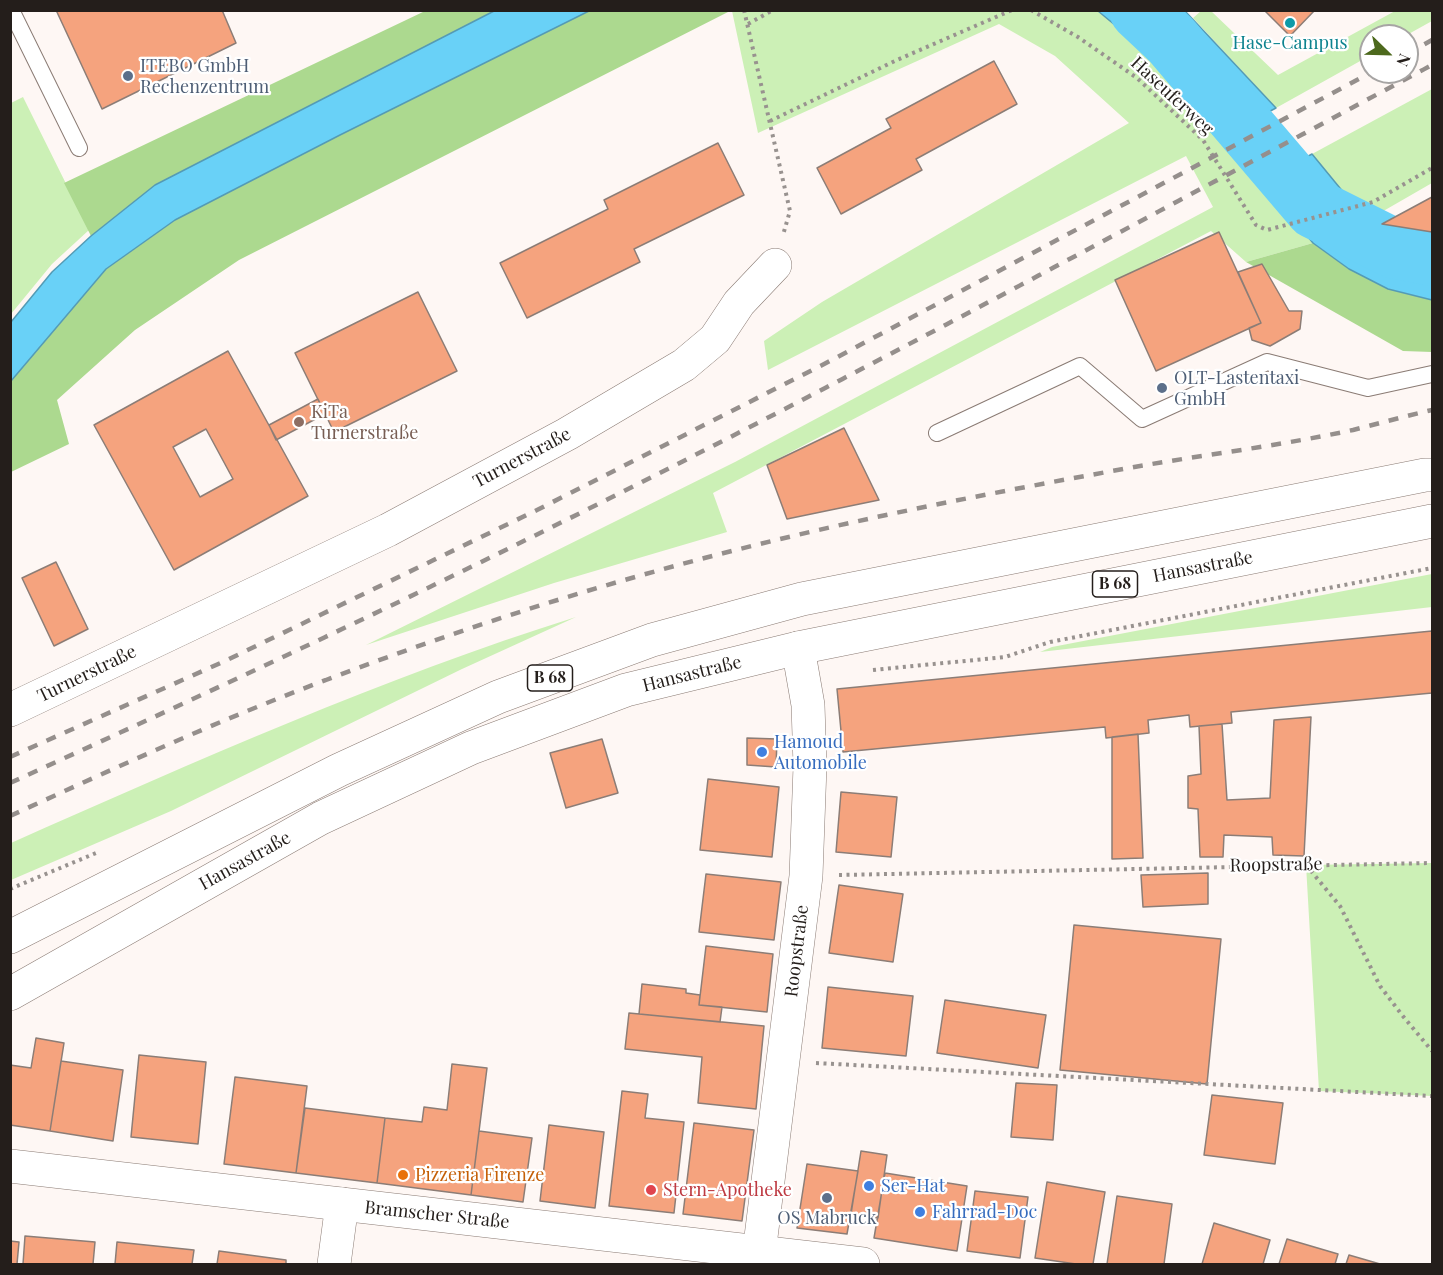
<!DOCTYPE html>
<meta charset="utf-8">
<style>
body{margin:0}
#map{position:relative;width:1443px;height:1275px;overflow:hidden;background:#fef7f4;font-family:"Playfair Display",serif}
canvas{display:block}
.frame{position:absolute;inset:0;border:12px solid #241e1b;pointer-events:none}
.north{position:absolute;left:1359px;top:24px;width:60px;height:60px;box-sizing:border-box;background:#fff;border:2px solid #a7a5a4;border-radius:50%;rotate:113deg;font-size:16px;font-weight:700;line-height:24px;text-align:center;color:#241e1b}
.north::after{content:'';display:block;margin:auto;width:21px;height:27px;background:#4d691d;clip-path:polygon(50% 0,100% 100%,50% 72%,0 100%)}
</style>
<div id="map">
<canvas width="1443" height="1275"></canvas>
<div class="frame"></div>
<div class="north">N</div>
</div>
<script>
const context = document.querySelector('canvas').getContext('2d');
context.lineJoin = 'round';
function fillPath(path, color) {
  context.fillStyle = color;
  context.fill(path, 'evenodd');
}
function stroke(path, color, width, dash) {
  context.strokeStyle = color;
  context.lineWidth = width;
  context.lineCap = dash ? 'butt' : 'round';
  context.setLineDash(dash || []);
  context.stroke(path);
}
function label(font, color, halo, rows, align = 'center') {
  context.font = font + ' "Playfair Display",serif';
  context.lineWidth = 4.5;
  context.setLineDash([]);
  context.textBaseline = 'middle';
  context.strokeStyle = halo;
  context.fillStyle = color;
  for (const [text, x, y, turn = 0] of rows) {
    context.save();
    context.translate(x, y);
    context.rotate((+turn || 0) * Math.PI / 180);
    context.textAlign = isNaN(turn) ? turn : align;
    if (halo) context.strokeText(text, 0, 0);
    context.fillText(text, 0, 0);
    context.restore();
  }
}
const green = new Path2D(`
 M732 11H1098L1151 55 1227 134 1276 198 1344 195 1312 154 1432 89V183L1373 217 1382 224 1432 232V244L1400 236 1367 221 1313 243 1246 262 1211 231 713 493 727 532 554 583 366 645 735 462 1213 207 1186 156 768 370 764 341 822 302 1129 123 1055 56 999 24 758 133Z
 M1201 11H1211L1278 75 1395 11H1432V21L1405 36H1371V55L1276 108 1193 18Z
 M23 97 89 230 52 264 11 314V103Z
 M1432 574V607L1040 652 1052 647Z
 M576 617 462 669 171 811 11 880V843C196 761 382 678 576 617Z
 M1432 863V1096L1319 1091 1306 865Z`);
const forest = new Path2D(`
 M425 11H496L156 185 91 236 64 183Z
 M589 11H730L239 260 135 330 57 400 69 444 11 472V381L106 269 175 220 340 135Z
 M1313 243 1349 269 1388 289 1432 300V352L1403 351 1246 262Z`);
const water = new Path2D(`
 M496 10 589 11 340 135 175 220 106 269 11 381V322L52 272 91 236 155 185Z
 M1098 11H1185L1276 108 1227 134 1151 55Z
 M1312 154 1367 221 1400 236 1432 244V300L1388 289 1349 269 1313 243 1262 181Z`);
const river = new Path2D(`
 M1139 10 1171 40 1315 209 1393 248 1432 256`);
const building = new Path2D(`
 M56 10H222L236 43 102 109Z
 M1264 10H1315L1290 36Z
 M994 61 1017 104 916 159 922 170 841 214 817 168 891 128 886 119Z
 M718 143 744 195 634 249 640 262 527 318 500 263 608 209 604 200Z
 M1432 197V232L1382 224Z
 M1219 232 1261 323 1156 371 1115 280Z
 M1262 264 1289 311H1302L1300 329 1270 346 1252 340 1249 328 1261 323 1238 272Z
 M418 292 457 371 334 432 295 353Z
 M228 351 308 496 174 570 94 425ZM206 429 233 479 200 497 173 447Z
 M318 399 325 414 276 440 269 425Z
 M844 428 879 500 787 519 767 465Z
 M56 562 88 629 54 646 22 578Z
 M1432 631V693L1231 712 1232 723 1190 727 1189 715 1148 720 1149 733 1106 738 1105 727 843 752 837 689Z
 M1311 717 1304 856 1273 855 1272 837 1224 835 1223 857H1200L1198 809 1188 808V776L1201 774 1199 726 1222 724 1227 800 1270 798 1274 720Z
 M1138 734 1143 858 1112 859V737Z
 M747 738 777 739 776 767 747 765Z
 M602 739 618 793 566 808 550 753Z
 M708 779 779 787 772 857 700 850Z
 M841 792 897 797 891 857 836 852Z
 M1208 873V904L1143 907 1141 875Z
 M706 874 781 882 774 940 699 932Z
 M839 885 903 894 893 962 829 953Z
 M1074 925 1221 939 1207 1084 1060 1070Z
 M706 946 773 954 767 1012 699 1005Z
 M642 984 686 989V993L700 995 699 1005 722 1007 720 1022 639 1014Z
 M828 987 913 996 906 1056 822 1048Z
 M945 1000 1046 1015 1038 1068 937 1053Z
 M629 1013 764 1026 756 1109 698 1103 702 1057 625 1049Z
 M36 1038 64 1043 50 1131 10 1125V1065L31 1068Z
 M139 1055 206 1062 198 1144 131 1137Z
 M61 1061 123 1070 113 1141 50 1131Z
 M452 1064 487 1068 471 1195 377 1183 385 1118 422 1122 424 1107 447 1110Z
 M235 1077 307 1086 296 1173 224 1164Z
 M1016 1083 1057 1085 1053 1140 1011 1137Z
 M622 1091 648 1094 645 1118 684 1122 674 1213 609 1206Z
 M1212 1095 1283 1103 1275 1164 1204 1155Z
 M305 1108 385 1118 377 1183 296 1173Z
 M694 1123 754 1130 742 1221 683 1214Z
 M549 1125 604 1132 595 1208 540 1201Z
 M479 1131 532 1138 523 1202 471 1195Z
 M861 1151 887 1155 878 1218 851 1214Z
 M807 1164 858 1171 847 1234 797 1228Z
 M885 1173 967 1186 957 1251 874 1238Z
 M1047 1182 1105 1192 1093 1264H1076L1035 1258Z
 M975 1191 1028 1197 1020 1258 967 1251Z
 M1117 1196 1172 1204 1164 1264H1107Z
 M1214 1223 1270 1240 1263 1264H1202Z
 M25 1236 95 1242 93 1264H23Z
 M1287 1239 1338 1254 1335 1264H1279Z
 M10 1241 19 1242 17 1264H10Z
 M117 1242 194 1250 192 1264H115Z
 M219 1251 286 1260V1264H217Z
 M1349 1255 1380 1264H1346Z`);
const path = new Path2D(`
 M744 10 790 211 783 235
 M1031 10 1078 37 1137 78 1203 140 1256 225 1267 230 1373 202 1432 168
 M748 24 773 10
 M770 121 897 60 1012 10
 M873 670 1005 657 1050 642 1432 568
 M1306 865 1340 906 1380 986 1402 1015 1432 1051
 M839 875 1432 863
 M10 889 96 853
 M816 1063 1432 1096`);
const service = new Path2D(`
 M11 10 79 148
 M937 433 1080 366 1142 419 1267 362 1368 388 1432 374`);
const minor = new Path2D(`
 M10 710 388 530 567 434 684 365 715 339 739 303 775 265
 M759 1253 806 876 810 766 808 705 798 648
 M334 1264 342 1204`);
const tertiary = new Path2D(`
 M10 1166 863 1264`);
const primary = new Path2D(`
 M10 937 339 770 498 697 652 640 802 599 1425 475H1432
 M10 994 321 818 471 748 626 690 798 648 1432 521`);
const rail = new Path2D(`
 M1407 54 1432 40
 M10 757 225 661 537 510 830 361 1372 72
 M10 783C190 701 369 618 546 530 845 382 1138 222 1432 65
 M10 816C115 768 219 720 326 680 468 626 612 580 760 544 885 513 1012 489 1140 466 1210 454 1283 445 1353 430 1380 423 1406 416 1432 410`);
const markers = [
 [1290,23,6,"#0f9aa8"],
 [128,76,6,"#5c6f8a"],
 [1162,388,6,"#5c6f8a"],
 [299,422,6,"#8d6e63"],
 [762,752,6,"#3f7fe0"],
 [403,1175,6,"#e8710a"],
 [869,1186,6,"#3f7fe0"],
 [651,1190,6,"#e0444e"],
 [827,1198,6,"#5c6f8a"],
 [920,1212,6,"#3f7fe0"]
];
const shields = [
 [1115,584,45],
 [550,678,45]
];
const shieldNames = [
 ["B 68",1115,584],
 ["B 68",550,678]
];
const cultureNames = [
 ["Hase-Campus",1290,43]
];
const serviceNames = [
 ["ITEBO GmbH",140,66],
 ["Rechenzentrum",140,87],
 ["OLT-Lastentaxi",1174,378],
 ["GmbH",1174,399],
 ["OS Mabruck",827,1218,"center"]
];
const streetNames = [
 ["Haseuferweg",1172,96,43],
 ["Turnerstraße",522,458,-28],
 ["Hansastraße",1203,567,-11],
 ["Turnerstraße",87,674,-26],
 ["Hansastraße",692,674,-14],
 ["Hansastraße",245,861,-29],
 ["Roopstraße",1276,865,-1],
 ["Roopstraße",797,951,-83],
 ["Bramscher Straße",437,1215,6]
];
const educationNames = [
 ["KiTa",311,412],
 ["Turnerstraße",311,433]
];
const shopNames = [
 ["Hamoud",774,742],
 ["Automobile",774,763],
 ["Ser-Hat",881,1186],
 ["Fahrrad-Doc",932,1212]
];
const foodNames = [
 ["Pizzeria Firenze",415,1175]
];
const healthNames = [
 ["Stern-Apotheke",663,1190]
];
fillPath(green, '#ccf0b6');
fillPath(forest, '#acd98f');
fillPath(water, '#69d1f7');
stroke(water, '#549bb5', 1.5);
stroke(river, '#69d1f7', 60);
fillPath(building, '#f5a37e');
stroke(building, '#8c7d76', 1.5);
stroke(service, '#8a7b74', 18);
stroke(minor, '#8a7b74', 34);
stroke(tertiary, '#8a7b74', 34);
stroke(primary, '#8a7b74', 34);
stroke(path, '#98928f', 4, [3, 4.5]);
stroke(service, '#fff', 16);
stroke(minor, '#fff', 33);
stroke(tertiary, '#fff', 33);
stroke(primary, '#fff', 33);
stroke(rail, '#958f8c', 4.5, [10, 10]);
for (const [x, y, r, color] of markers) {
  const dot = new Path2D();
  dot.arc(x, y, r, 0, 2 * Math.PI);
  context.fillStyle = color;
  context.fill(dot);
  stroke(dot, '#fff', 2);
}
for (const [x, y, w] of shields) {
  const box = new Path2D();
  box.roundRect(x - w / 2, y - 13, w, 26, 4.5);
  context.fillStyle = '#fff';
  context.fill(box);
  stroke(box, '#241e1b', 1.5);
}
label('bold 16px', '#241e1b', null, shieldNames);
label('18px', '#0d838f', '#fff', cultureNames);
label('18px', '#4e5e75', '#fff', serviceNames, 'left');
label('18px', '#241e1b', '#fff', streetNames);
label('18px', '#785e54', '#fff', educationNames, 'left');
label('18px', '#366cbe', '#fff', shopNames, 'left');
label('18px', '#c56008', '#fff', foodNames, 'left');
label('18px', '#be3a42', '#fff', healthNames, 'left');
</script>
